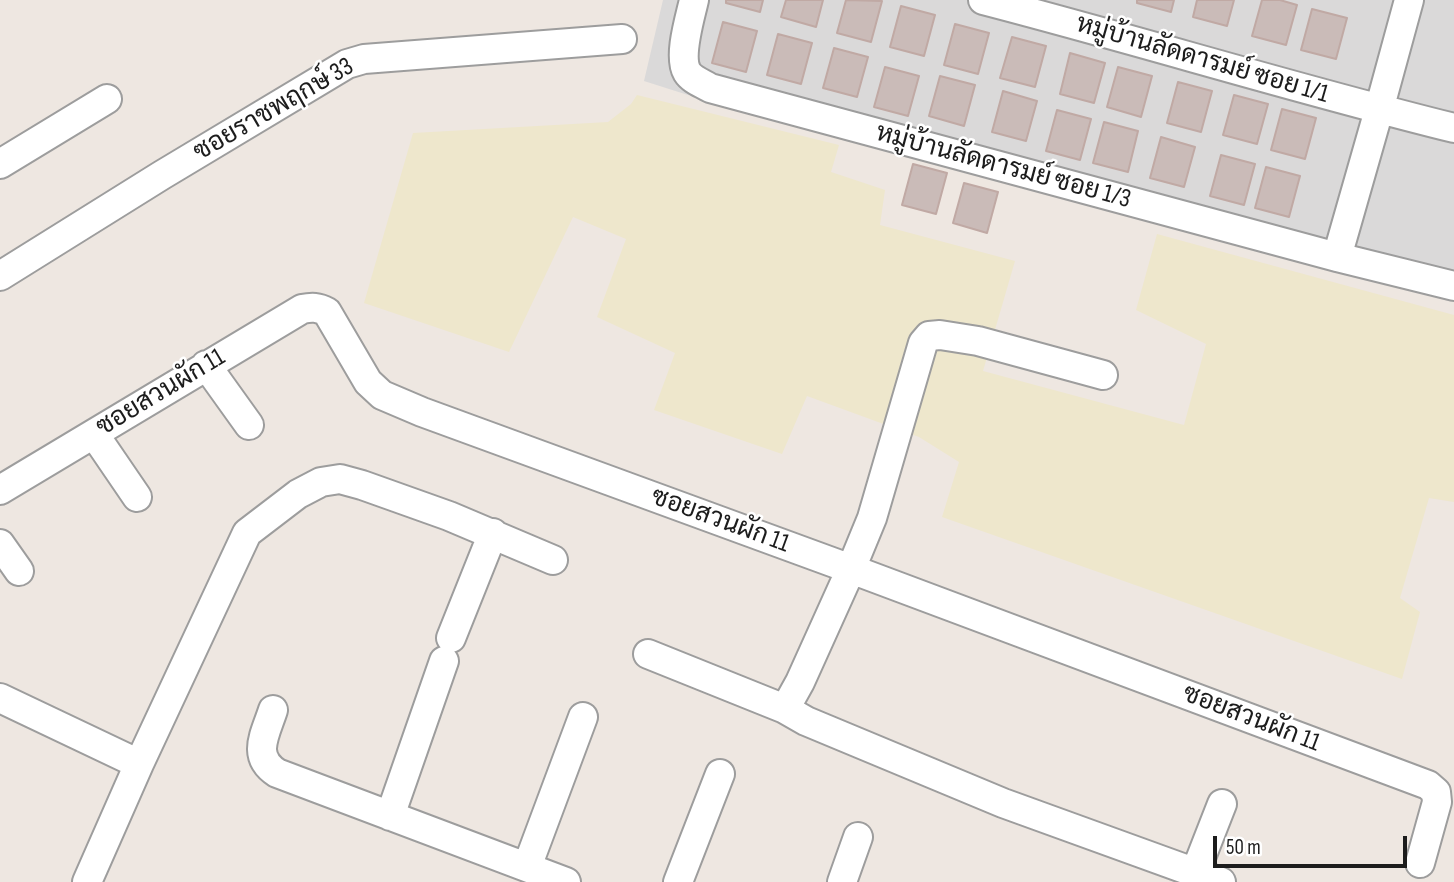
<!DOCTYPE html>
<meta charset="utf-8">
<style>
body{margin:0}
#map{position:relative;width:1454px;height:882px;overflow:hidden;background:#eee7e1;font-family:"Sofia Sans Condensed",sans-serif}
canvas{display:block}
.scale{position:absolute;left:1213px;top:836px;width:194px;height:32px;box-sizing:border-box;border:4px solid #1c1c1c;border-top:0;padding-left:9px;font-size:21px;line-height:24px;white-space:nowrap;color:#1c1c1c;-webkit-text-stroke:5px #fff;paint-order:stroke}
</style>
<div id="map">
<canvas width="1454" height="882"></canvas>
<div class="scale">50 m</div>
</div>
<script>
const context = document.querySelector('canvas').getContext('2d');
context.lineJoin = 'round';
function fillPath(path, color) {
  context.fillStyle = color;
  context.fill(path, 'evenodd');
}
function stroke(path, color, width, dash) {
  context.strokeStyle = color;
  context.lineWidth = width;
  context.lineCap = dash ? 'butt' : 'round';
  context.setLineDash(dash || []);
  context.stroke(path);
}
function label(font, color, halo, rows, align = 'center') {
  context.font = font + ' "Sofia Sans Condensed",Sarabun,sans-serif';
  context.lineWidth = 5;
  context.setLineDash([]);
  context.textBaseline = 'middle';
  context.strokeStyle = halo;
  context.fillStyle = color;
  for (const [text, x, y, turn = 0] of rows) {
    context.save();
    context.translate(x, y);
    context.rotate((+turn || 0) * Math.PI / 180);
    context.textAlign = isNaN(turn) ? turn : align;
    if (halo) context.strokeText(text, 0, 0);
    context.fillText(text, 0, 0);
    context.restore();
  }
}
const residential = new Path2D(`
 M663 0H1454V299L900 150 688 95 644 81Z`);
const farmland = new Path2D(`
 M637 95 839 145 831 172 885 190 880 225 1015 261 983 371 1184 425 1206 344 1136 310 1157 234 1454 315V502L1429 498 1400 598 1420 612 1402 679 942 517 959 462 919 437 807 396 782 454 654 410 675 353 597 317 626 239 573 217 509 352 364 303 413 133 608 122 631 104Z`);
const building = new Path2D(`
 M726 0H763L760 12 726 3Z
 M786 0H823L816 27 781 17Z
 M846 0 882 1 871 42 837 33Z
 M1137 0H1174L1171 12 1137 3Z
 M1197 0H1234L1227 26 1193 17Z
 M1262 0H1280L1297 5 1286 45 1252 36Z
 M901 6 935 15 924 56 890 47Z
 M1312 9 1347 18 1336 59 1301 50Z
 M723 22 757 31 746 72 712 63Z
 M955 24 989 33 978 74 944 65Z
 M778 34 812 43 801 84 767 75Z
 M1012 37 1046 46 1035 87 1000 78Z
 M834 48 868 57 857 97 823 88Z
 M1070 53 1105 63 1094 103 1060 94Z
 M885 67 919 76 908 116 874 107Z
 M1118 67 1152 76 1141 117 1107 107Z
 M940 76 975 85 964 126 929 116Z
 M1178 82 1212 91 1201 132 1167 123Z
 M1003 91 1037 101 1026 141 992 132Z
 M1234 95 1268 104 1257 144 1223 135Z
 M1282 109 1316 118 1305 159 1271 150Z
 M1057 110 1091 119 1080 160 1046 151Z
 M1104 122 1138 131 1128 172 1093 163Z
 M1161 137 1195 147 1184 187 1150 178Z
 M1221 155 1255 164 1244 205 1210 196Z
 M913 164 947 173 936 214 902 205Z
 M1266 167 1300 176 1289 217 1255 208Z
 M964 183 998 192 987 233 953 223Z`);
const street = new Path2D(`
 M694 0C690 18 678 56 687 72 692 80 702 83 710 88L1337 257 1454 286
 M983 0C1141 41 1296 89 1454 128
 M0 164 107 99
 M1337 257 1379 110 1409 0
 M0 276 162 175 347 64 364 59 622 39
 M206 365 249 425
 M94 434 137 497
 M0 490 302 309C312 307 318 307 327 312L368 382 382 395 422 412 851 569 1428 785 1436 792 1437 802 1420 863
 M0 544 19 571
 M451 638 493 533
 M648 654 785 709 806 721 1003 803 1221 882
 M0 698 139 764
 M785 709 800 682 851 569 872 518 923 343 929 336 940 335 978 341 1103 375
 M273 710C265 735 251 756 277 773L566 882
 M390 816 444 661
 M527 867 583 717
 M1195 873 1222 804
 M87 882 139 764 247 533 298 494 321 482 340 479 362 485 449 516 553 560
 M678 882 720 774
 M842 882 858 837`);
const streetNames = [
 ["หมู่บ้านลัดดารมย์ ซอย 1/1",1202,60,16],
 ["ซอยราชพฤกษ์ 33",274,110,-30],
 ["หมู่บ้านลัดดารมย์ ซอย 1/3",1003,167,15],
 ["ซอยสวนผัก 11",161,393,-31],
 ["ซอยสวนผัก 11",720,521,20],
 ["ซอยสวนผัก 11",1251,719,21]
];
fillPath(residential, '#dad9d9');
fillPath(farmland, '#eee7cc');
fillPath(building, '#cabbb8');
stroke(building, '#c0a9a4', 2);
stroke(street, '#9d9d9d', 32);
stroke(street, '#fff', 28);
label('26px', '#1c1c1c', '#fff', streetNames);
</script>
